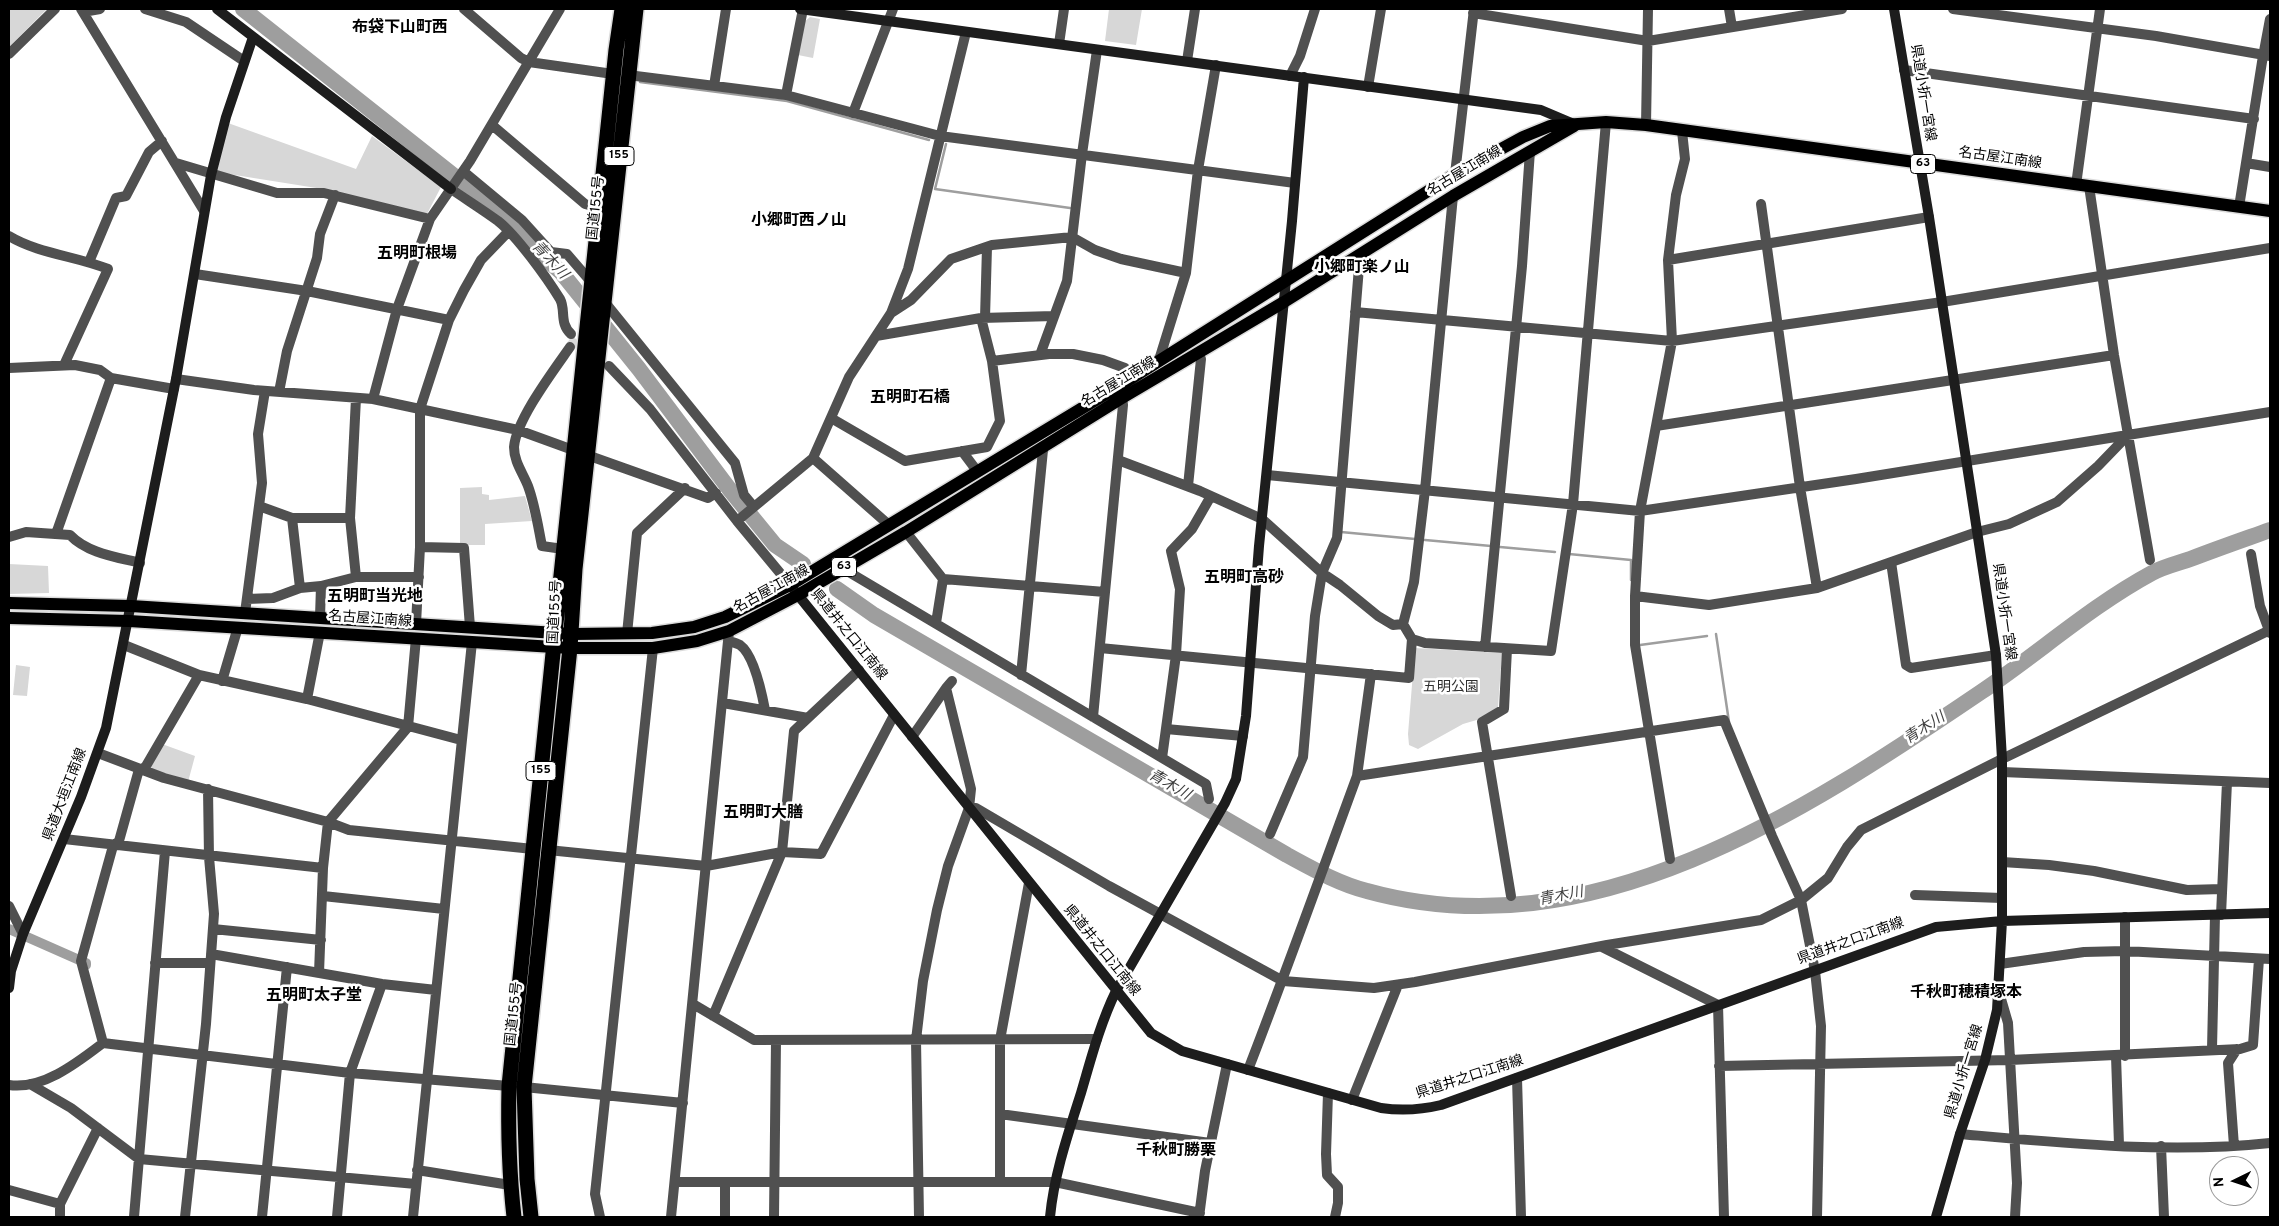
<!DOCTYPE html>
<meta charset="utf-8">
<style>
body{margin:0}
#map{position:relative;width:2279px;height:1226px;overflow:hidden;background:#fff;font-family:Overpass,sans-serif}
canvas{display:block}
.frame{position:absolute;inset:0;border:10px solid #000;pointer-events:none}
.north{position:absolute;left:2209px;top:1156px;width:50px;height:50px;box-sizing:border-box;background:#fff;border:1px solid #999;border-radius:50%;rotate:266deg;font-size:14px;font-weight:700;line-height:20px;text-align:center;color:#000}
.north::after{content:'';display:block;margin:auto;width:18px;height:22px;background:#000;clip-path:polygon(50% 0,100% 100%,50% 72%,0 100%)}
</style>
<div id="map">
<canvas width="2279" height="1226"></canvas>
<div class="frame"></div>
<div class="north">N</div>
</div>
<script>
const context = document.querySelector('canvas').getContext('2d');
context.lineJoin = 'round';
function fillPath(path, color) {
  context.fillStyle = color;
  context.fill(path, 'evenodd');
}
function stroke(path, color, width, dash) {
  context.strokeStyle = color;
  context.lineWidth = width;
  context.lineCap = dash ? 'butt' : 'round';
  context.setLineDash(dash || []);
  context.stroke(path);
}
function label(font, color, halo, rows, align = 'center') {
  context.font = font + ' Overpass,"Noto Sans JP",sans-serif';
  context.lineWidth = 5;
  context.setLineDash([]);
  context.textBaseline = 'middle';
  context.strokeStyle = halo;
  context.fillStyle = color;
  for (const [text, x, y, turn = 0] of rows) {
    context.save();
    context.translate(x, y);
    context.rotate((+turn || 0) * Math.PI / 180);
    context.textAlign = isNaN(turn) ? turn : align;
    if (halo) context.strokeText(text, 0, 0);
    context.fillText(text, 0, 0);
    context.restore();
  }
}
const green = new Path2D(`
 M9 9H47L9 47Z
 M1109 9H1142L1136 45 1105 41Z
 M810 17 820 19 813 58 798 55 804 22Z
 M228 123 356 169 372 136 441 187 427 214 329 190 216 172Z
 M482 487V494L489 495V500L525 496 532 521 485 524V545H460V488Z
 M9 564 48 566 49 593 9 594Z
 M1415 648 1502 653 1498 707 1480 719 1463 724 1418 749 1409 745 1408 734Z
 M16 665 30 667 27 696 13 695Z
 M162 744 195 756 188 782 166 777 148 767Z`);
const stream = new Path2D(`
 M640 82 787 101 929 140
 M946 144 935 189 1070 208
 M1341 532 1415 539
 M1425 540 1491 546
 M1500 547 1555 552
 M1569 554 1631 560V580
 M1716 634 1729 722
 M1640 645 1707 636`);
const canal = new Path2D(`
 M9 929 86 963V965`);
const river = new Path2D(`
 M243 9 516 225 546 259 561 272 639 369 730 490 775 545 803 564
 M837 589 874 615 1287 855C1313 869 1339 884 1367 891 1591 953 1804 812 1981 692 2039 653 2091 606 2152 573 2165 566 2180 563 2193 558 2219 548 2245 539 2270 530`);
const streetTunnel = new Path2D(`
 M570 347 577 338`);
const street = new Path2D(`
 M81 9 204 211
 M145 9 186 22 244 61
 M464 9 521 58 529 62 613 74
 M1729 9 1732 27
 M1953 9 2156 36 2270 56
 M83 12 100 9
 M1473 13 1648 41 1842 9
 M1059 44 1064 9
 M9 54 55 9
 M1187 61 1195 9
 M1904 70 2254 119
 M628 75 786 95 940 136 1295 183
 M1290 76 1300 56 1315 9
 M714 86 726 9
 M1368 87 1381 9
 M786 95 803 9
 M853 113 893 9
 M492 125 585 204 600 208
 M1646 125 1648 9
 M176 163 277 193H324L430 219
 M2246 163 2270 167
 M463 171 522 220 551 252 567 254 592 283
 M1455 174 1474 9
 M2076 185 2100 9
 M2089 186 2114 355 2150 560
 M451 189C467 200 483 210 498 221 517 236 547 278 560 299 566 310 559 323 571 334
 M1761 204 1800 487 1817 588
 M2239 207 2262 62 2270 19
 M9 236C39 254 76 256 108 269L64 365
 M1668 260 1929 217
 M89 262 116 198 126 196 149 152 162 141
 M195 274 307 291 449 320
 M603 300 735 463 744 495 754 507
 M1355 312 1672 341 1942 302 2270 248
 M891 313 911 300 951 259 992 245 1072 237 1095 250 1121 259 1186 273
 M985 318 987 247
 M876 336 981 318 1054 316
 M1040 355 1067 281 1082 154 1097 50
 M1159 360 1186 273 1198 170 1216 65
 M992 361 1049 354H1073L1103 360 1125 368 1132 378
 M609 366 650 409 737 521 790 585
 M9 368 75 365 100 370 111 378 174 389
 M176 379 254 390 373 399 518 430 573 450
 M279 392 287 351 317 258 320 234 335 195
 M373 399 397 309 430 219 470 161 560 9
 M831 418 905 461 987 447 1000 421 992 361 981 318
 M1656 426 2114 355
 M962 451 977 471
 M587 455 708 498 716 493
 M813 458 889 525
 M1118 460 1200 491 1262 519 1322 573 1340 585 1378 616 1393 625 1403 624 1412 639 1425 643 1551 651 1573 504 1606 122
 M1267 475 1640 511 1856 479 2270 412
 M1188 486 1201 359 1197 353
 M292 518H350
 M737 521 813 458 849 377 891 313 908 269 966 32
 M906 532 943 579 936 623
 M56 534 111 378
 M9 537 26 532 70 535C87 553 116 557 140 563
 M420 547 464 548 470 627
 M563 549 542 546C538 526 535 505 528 486 523 473 514 462 514 447 516 420 554 370 570 347
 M2251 554 2260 606 2270 633
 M1891 562 1906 665 1911 668 1996 655
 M842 568 1206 784 1209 799
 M356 577 350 518 356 398
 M943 579 1105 592
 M321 586 356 577H419
 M300 588 321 586 320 617
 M1635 596 1709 605 1817 588 1977 532 2009 524 2057 502 2098 466 2128 435
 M247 599 273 598 300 588 292 518 259 506
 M245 613 262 483 258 434 265 391
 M416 624 420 547V409L449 320 464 290 481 260 508 232
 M1403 624 1414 582 1425 490 1453 196
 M627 634 637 533 685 488
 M729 641C732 642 737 643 740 645 754 655 762 694 765 710
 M124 645 199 675 307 699 461 740
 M1485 647 1522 266 1530 151
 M1100 648 1409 678 1412 639
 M1507 649 1504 709 1482 722 1511 896
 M199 675 146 766 138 773 119 841 113 846 81 961 103 1043 350 1073 509 1086
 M1021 675 1043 450 1042 447
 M222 681 238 627
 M307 699 320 632
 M723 703 808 718
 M1093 717 1123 405 1122 398
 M1166 729 1243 736
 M912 737 946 688
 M98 753 164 778 328 822 349 830 533 849
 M1162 758 1176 655 1180 589 1171 551 1192 529 1211 496
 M2002 772 2270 783
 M1357 776 1371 674
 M969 808H976L1109 886 1283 981 1374 988 1415 982 1607 945 1761 920 1801 900 1828 878 1847 847 1861 830 2002 759 2270 630
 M1270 834 1303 757 1315 616 1322 573 1337 538 1360 255
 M64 839 323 868
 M548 850 706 866 782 852 821 854 894 715
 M1670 859 1635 645V596L1640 511 1672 341 1668 260 1676 195 1685 159 1682 131
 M2002 862 2049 865 2094 871 2187 890 2222 889
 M1915 895 2002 898
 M323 896 444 909
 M9 906 23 934
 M2221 915 2227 782
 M2125 917V1056
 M213 929 321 940
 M1602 947 1718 1005 1724 1217
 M211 954 382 984 436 990
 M155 963H210
 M2000 964 2084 952 2125 951 2270 959
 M319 973 323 868 328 822 408 727 416 638
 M1999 992 2008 1023 2017 1183 2015 1217
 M693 1004 754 1040 1097 1039
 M713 1016 782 852 794 731 859 670
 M2212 1049 2215 915
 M2116 1056 2119 1145
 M1719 1066 2010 1060 2240 1049 2253 1045 2259 959
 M1248 1070C1286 972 1321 874 1357 776L1724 720 1772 836 1801 900 1815 971 1821 1026 1817 1217
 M1517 1078 1521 1217
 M30 1084 71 1108 139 1159 416 1184
 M9 1085C43 1090 78 1062 103 1043
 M524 1087 683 1103
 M1328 1093 1326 1154 1327 1175 1338 1187V1203L1335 1217
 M1352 1100 1398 985
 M1000 1114 1210 1143
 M1960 1134C2061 1143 2169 1154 2270 1143
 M2161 1146 2164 1217
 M2234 1146 2228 1063 2237 1049
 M417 1170 510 1185
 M675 1182H1055L1200 1213
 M1000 1182V1040L1029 883
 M9 1190 60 1204
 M60 1217V1204L98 1128
 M134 1217 165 851
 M185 1217 206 1024 214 914 209 857 208 789
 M262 1217 287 967
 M337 1217 350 1073 382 984
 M413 1217 472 642
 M600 1217 595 1194 653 648
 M671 1217 729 631
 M725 1217V1182
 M774 1217 776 1041
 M919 1217 916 1040 923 981 937 910 948 866 969 808 971 789 946 688 952 681
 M1199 1217 1205 1171 1227 1064`);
const secondary = new Path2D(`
 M217 9 451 189
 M800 9 1541 110 1574 124
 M1894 9 1929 217 1996 655 2002 759V921L1997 1010 1985 1060 1960 1134 1936 1217
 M794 590 1151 1033 1182 1051 1381 1108C1402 1111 1420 1110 1441 1105L1936 927 2002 921 2270 913
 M9 988 11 971 23 934 81 797 106 728 176 379 211 175 226 117 253 37
 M1050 1217C1054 1175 1068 1134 1081 1093 1091 1059 1100 1024 1116 991L1225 803 1236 779 1246 716 1259 546 1292 221 1304 77`);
const primary = new Path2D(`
 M9 603 131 606 572 634 652 633 694 627 725 617 790 585 1132 378 1455 174 1523 137 1550 126 1606 122 1646 125 2270 211
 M9 618 129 621 570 648H653L697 641 729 631 798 595 906 532 1122 398 1284 302 1453 196 1574 126`);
const highway = new Path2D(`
 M514 1217C509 1173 508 1130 509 1086 543 740 580 396 616 50L622 9
 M531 1217 527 1179 524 1087 570 648 575 569 636 9`);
const shields = [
 [619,156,30],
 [1923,164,25],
 [844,567,25],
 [541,771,30]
];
const shieldNames = [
 ["155",619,156],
 ["63",1923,164],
 ["63",844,567],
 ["155",541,771]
];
const streetNames = [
 ["県道小折一宮線",1922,93,81],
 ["名古屋江南線",2000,159,8],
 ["名古屋江南線",1465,172,-31],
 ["国道155号",597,208,-84],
 ["名古屋江南線",1119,383,-31],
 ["名古屋江南線",772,590,-29],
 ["国道155号",556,612,-87],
 ["県道小折一宮線",2003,612,82],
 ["名古屋江南線",370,620,4],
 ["県道井之口江南線",848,635,51],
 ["県道大垣江南線",66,795,-69],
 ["県道井之口江南線",1851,942,-20],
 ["県道井之口江南線",1101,951,51],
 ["国道155号",515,1014,-84],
 ["県道小折一宮線",1965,1072,-73],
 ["県道井之口江南線",1470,1078,-18]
];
const parkNames = [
 ["五明公園",1451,688]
];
const waterNames = [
 ["青木川",549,261,47],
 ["青木川",1925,729,-33],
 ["青木川",1169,786,30],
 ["青木川",1561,897,-11]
];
const quarterNames = [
 ["布袋下山町西",400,29],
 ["小郷町西ノ山",799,222],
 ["五明町根場",417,255],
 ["小郷町楽ノ山",1362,269],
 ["五明町石橋",910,399],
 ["五明町高砂",1244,579],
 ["五明町当光地",375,598],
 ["五明町大膳",763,814],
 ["千秋町穂積塚本",1966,994],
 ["五明町太子堂",314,997],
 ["千秋町勝栗",1176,1152]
];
fillPath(green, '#d7d7d7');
stroke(stream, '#9e9e9e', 2.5);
stroke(canal, '#9e9e9e', 10);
stroke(river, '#9e9e9e', 16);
stroke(streetTunnel, '#d9d9d9', 10, [10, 5]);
stroke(primary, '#dbdbdb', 15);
stroke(highway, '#dbdbdb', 18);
stroke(street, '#505050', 10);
stroke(secondary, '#1d1d1d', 10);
stroke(primary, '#000', 12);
stroke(highway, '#000', 15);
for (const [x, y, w] of shields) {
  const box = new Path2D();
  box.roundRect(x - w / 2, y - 9.5, w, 19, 4);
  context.fillStyle = '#fff';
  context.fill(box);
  stroke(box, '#000', 1);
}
label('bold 12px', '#000', null, shieldNames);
label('14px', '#000', '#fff', streetNames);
label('14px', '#2e2e2e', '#fff', parkNames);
label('italic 15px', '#3f3f3f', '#fff', waterNames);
label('bold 16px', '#000', '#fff', quarterNames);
</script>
